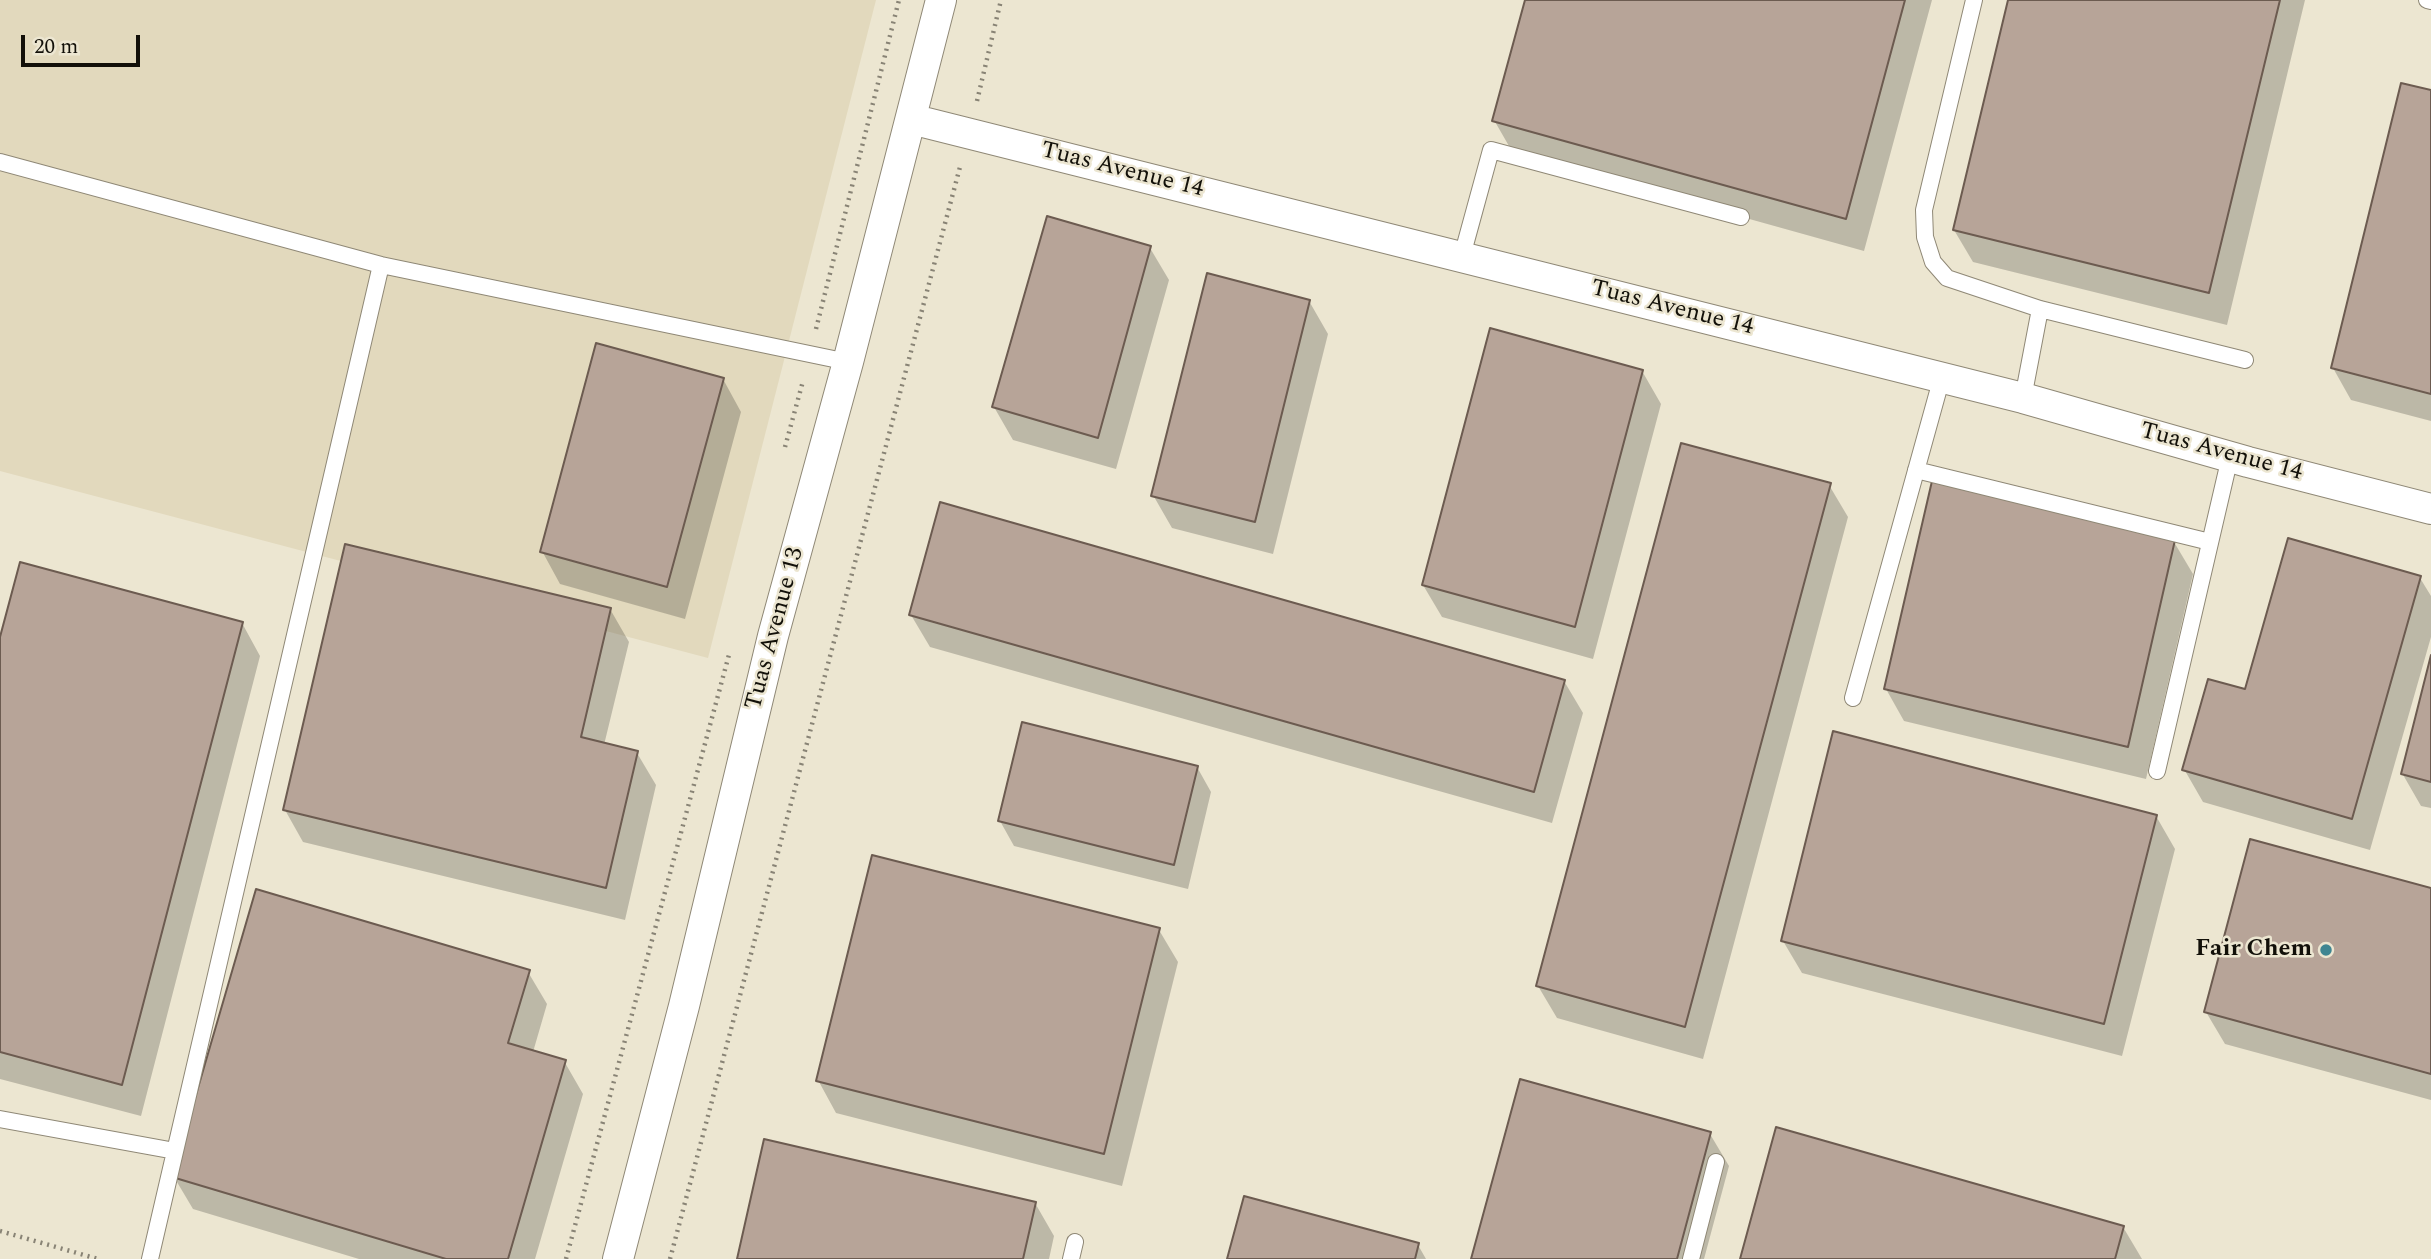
<!DOCTYPE html>
<style>
body{margin:0}
#map{position:relative;width:2431px;height:1259px;overflow:hidden;background:#ece6d1;font-family:Spectral,serif}
canvas{display:block}
.scale{position:absolute;left:21px;top:35px;width:119px;height:32px;box-sizing:border-box;border:4px solid #121009;border-top:0;padding-left:9px;font-size:21px;line-height:24px;white-space:nowrap;color:#121009;-webkit-text-stroke:5px #ece6d1;paint-order:stroke}
</style>
<div id="map">
<canvas width="2431" height="1259"></canvas>
<div class="scale">20 m</div>
</div>
<script>
const context = document.querySelector('canvas').getContext('2d');
context.lineJoin = 'round';
function fill(path, color) { context.fillStyle = color; context.fill(path, 'evenodd'); }
const toPath = rows => new Path2D(rows.map(r => 'M' + r).join(''));
function stroke(path, color, width, dash) { context.strokeStyle = color; context.lineWidth = width; context.lineCap = dash ? 'butt' : 'round'; context.setLineDash(dash || []); context.stroke(path); }
function write(font, color, halo, rows, align = 'center') {
  context.font = font + ' Spectral,serif'; context.lineWidth = 5; context.setLineDash([]); context.textBaseline = 'middle'; context.strokeStyle = halo; context.fillStyle = color; for (const [text, x, y, turn = 0] of rows) {
    context.save(); context.translate(x, y); context.rotate((+turn || 0) * Math.PI / 180); context.textAlign = isNaN(turn) ? turn : align; if (halo) context.strokeText(text, 0, 0); context.fillText(text, 0, 0); context.restore();
  }
}
const built = toPath([
 [0,0,876,0,708,658,0,471]
]);
const shadow = toPath([
 [1527,0,1932,0,1864,251,1513,153,1494,120],
 [2010,0,2305,0,2227,325,1973,262,1954,230],
 [2431,92,2431,421,2351,400,2333,368],
 [1150,248,1169,280,1116,469,1013,440,994,407],
 [1309,301,1328,334,1273,554,1172,528,1153,495],
 [1642,371,1661,404,1593,659,1442,617,1423,585],
 [723,379,741,412,685,619,560,584,542,551],
 [1829,485,1848,517,1703,1059,1557,1018,1538,986],
 [2174,542,2193,574,2146,779,1904,721,1886,689],
 [2420,578,2431,596,2431,637,2370,850,2203,802,2184,769,2246,691],
 [610,609,629,642,604,745,637,753,656,785,625,920,303,842,285,810],
 [911,615,1564,681,1583,713,1552,823,930,647],
 [242,623,260,656,141,1116,0,1079,0,644],
 [2431,662,2431,808,2421,806,2402,773],
 [1197,767,1211,792,1188,889,1014,846,1000,821],
 [2156,816,2175,849,2122,1056,1802,973,1783,941],
 [2431,890,2431,1100,2225,1044,2206,1012],
 [1159,930,1178,962,1122,1186,836,1113,818,1080],
 [528,972,547,1004,533,1052,564,1061,583,1094,535,1259,359,1259,193,1209,174,1177],
 [1710,1134,1729,1166,1704,1259,1473,1259],
 [1035,1203,1054,1236,1049,1259,739,1259],
 [2123,1227,2142,1259,1741,1259],
 [1418,1245,1426,1259,1229,1259]
]);
const building = toPath([
 [1525,0,1905,0,1846,219,1492,121,1525,0],
 [2008,0,2280,0,2209,293,1953,230,2008,0],
 [2401,83,2431,90,2431,394,2331,368,2401,83],
 [1047,216,1151,246,1098,438,992,407,1047,216],
 [1207,273,1310,300,1255,522,1151,496,1207,273],
 [1490,328,1643,370,1575,627,1422,585,1490,328],
 [596,343,724,378,667,587,540,552,596,343],
 [1681,443,1831,483,1685,1027,1536,986,1681,443],
 [1932,481,2175,540,2128,747,1884,689,1932,481],
 [940,502,1565,680,1534,792,909,615,940,502],
 [2288,538,2421,576,2352,819,2182,770,2208,679,2245,689,2288,538],
 [345,544,611,608,581,737,638,751,606,888,283,810,345,544],
 [20,562,243,622,122,1085,0,1052,0,637,20,562],
 [2431,655,2431,782,2401,774,2431,655],
 [1022,722,1198,766,1174,865,998,821,1022,722],
 [1833,731,2157,815,2104,1024,1781,941,1833,731],
 [2250,839,2431,888,2431,1074,2204,1012,2250,839],
 [872,855,1160,928,1104,1154,816,1081,872,855],
 [256,889,530,970,508,1043,566,1060,508,1259,446,1259,172,1177,256,889],
 [1520,1079,1711,1132,1677,1259,1471,1259,1520,1079],
 [1776,1127,2124,1226,2115,1259,1740,1259,1776,1127],
 [764,1139,1036,1202,1023,1259,737,1259,764,1139],
 [1244,1196,1419,1243,1415,1259,1227,1259,1244,1196]
]);
const path = toPath([
 [977,101,1001,0],
 [816,329,899,0],
 [785,447,803,381],
 [0,1231,98,1259],
 [566,1259,730,651],
 [670,1259,960,167]
]);
const lane = toPath([
 [1974,0,1924,210,1925,237,1933,262,1947,278,2040,309,2245,360],
 [2427,0,2431,1],
 [0,162,381,265,848,362],
 [1462,256,1491,150,1741,217],
 [2023,398,2040,309],
 [1916,470,2210,542],
 [1853,698,1942,377],
 [2157,771,2230,457],
 [0,1119,175,1151],
 [150,1259,381,265],
 [1071,1259,1075,1242],
 [1691,1259,1716,1162]
]);
const street = toPath([
 [911,119,2023,398,2248,462,2431,509],
 [618,1259,684,1006,773,636,848,362,941,0]
]);
const markers = [
 [2326,950,7,"#3f8591"]
];
const streetNames = [
 ["Tuas Avenue 14",1122,171,14],
 ["Tuas Avenue 14",1672,309,14],
 ["Tuas Avenue 14",2221,453,15],
 ["Tuas Avenue 13",776,629,-75]
];
const poiNames = [
 ["Fair Chem",2312,950]
];
fill(built, '#e2d9bd');
fill(shadow, '#0003');
fill(building, '#b7a498');
stroke(building, '#6c5b50', 2);
stroke(lane, '#8f8876', 18);
stroke(street, '#8f8876', 32);
stroke(path, '#888375', 4.5, [2, 5]);
stroke(lane, '#fff', 16);
stroke(street, '#fff', 30);
for (const [x, y, r, color] of markers) { const dot = new Path2D(); dot.arc(x, y, r, 0, 2 * Math.PI); context.fillStyle = color; context.fill(dot); stroke(dot, '#ece6d1', 2.5); }
write('24px', '#121009', '#ece6d1', streetNames);
write('bold 24px', '#121009', '#ece6d1', poiNames, 'right');
</script>
